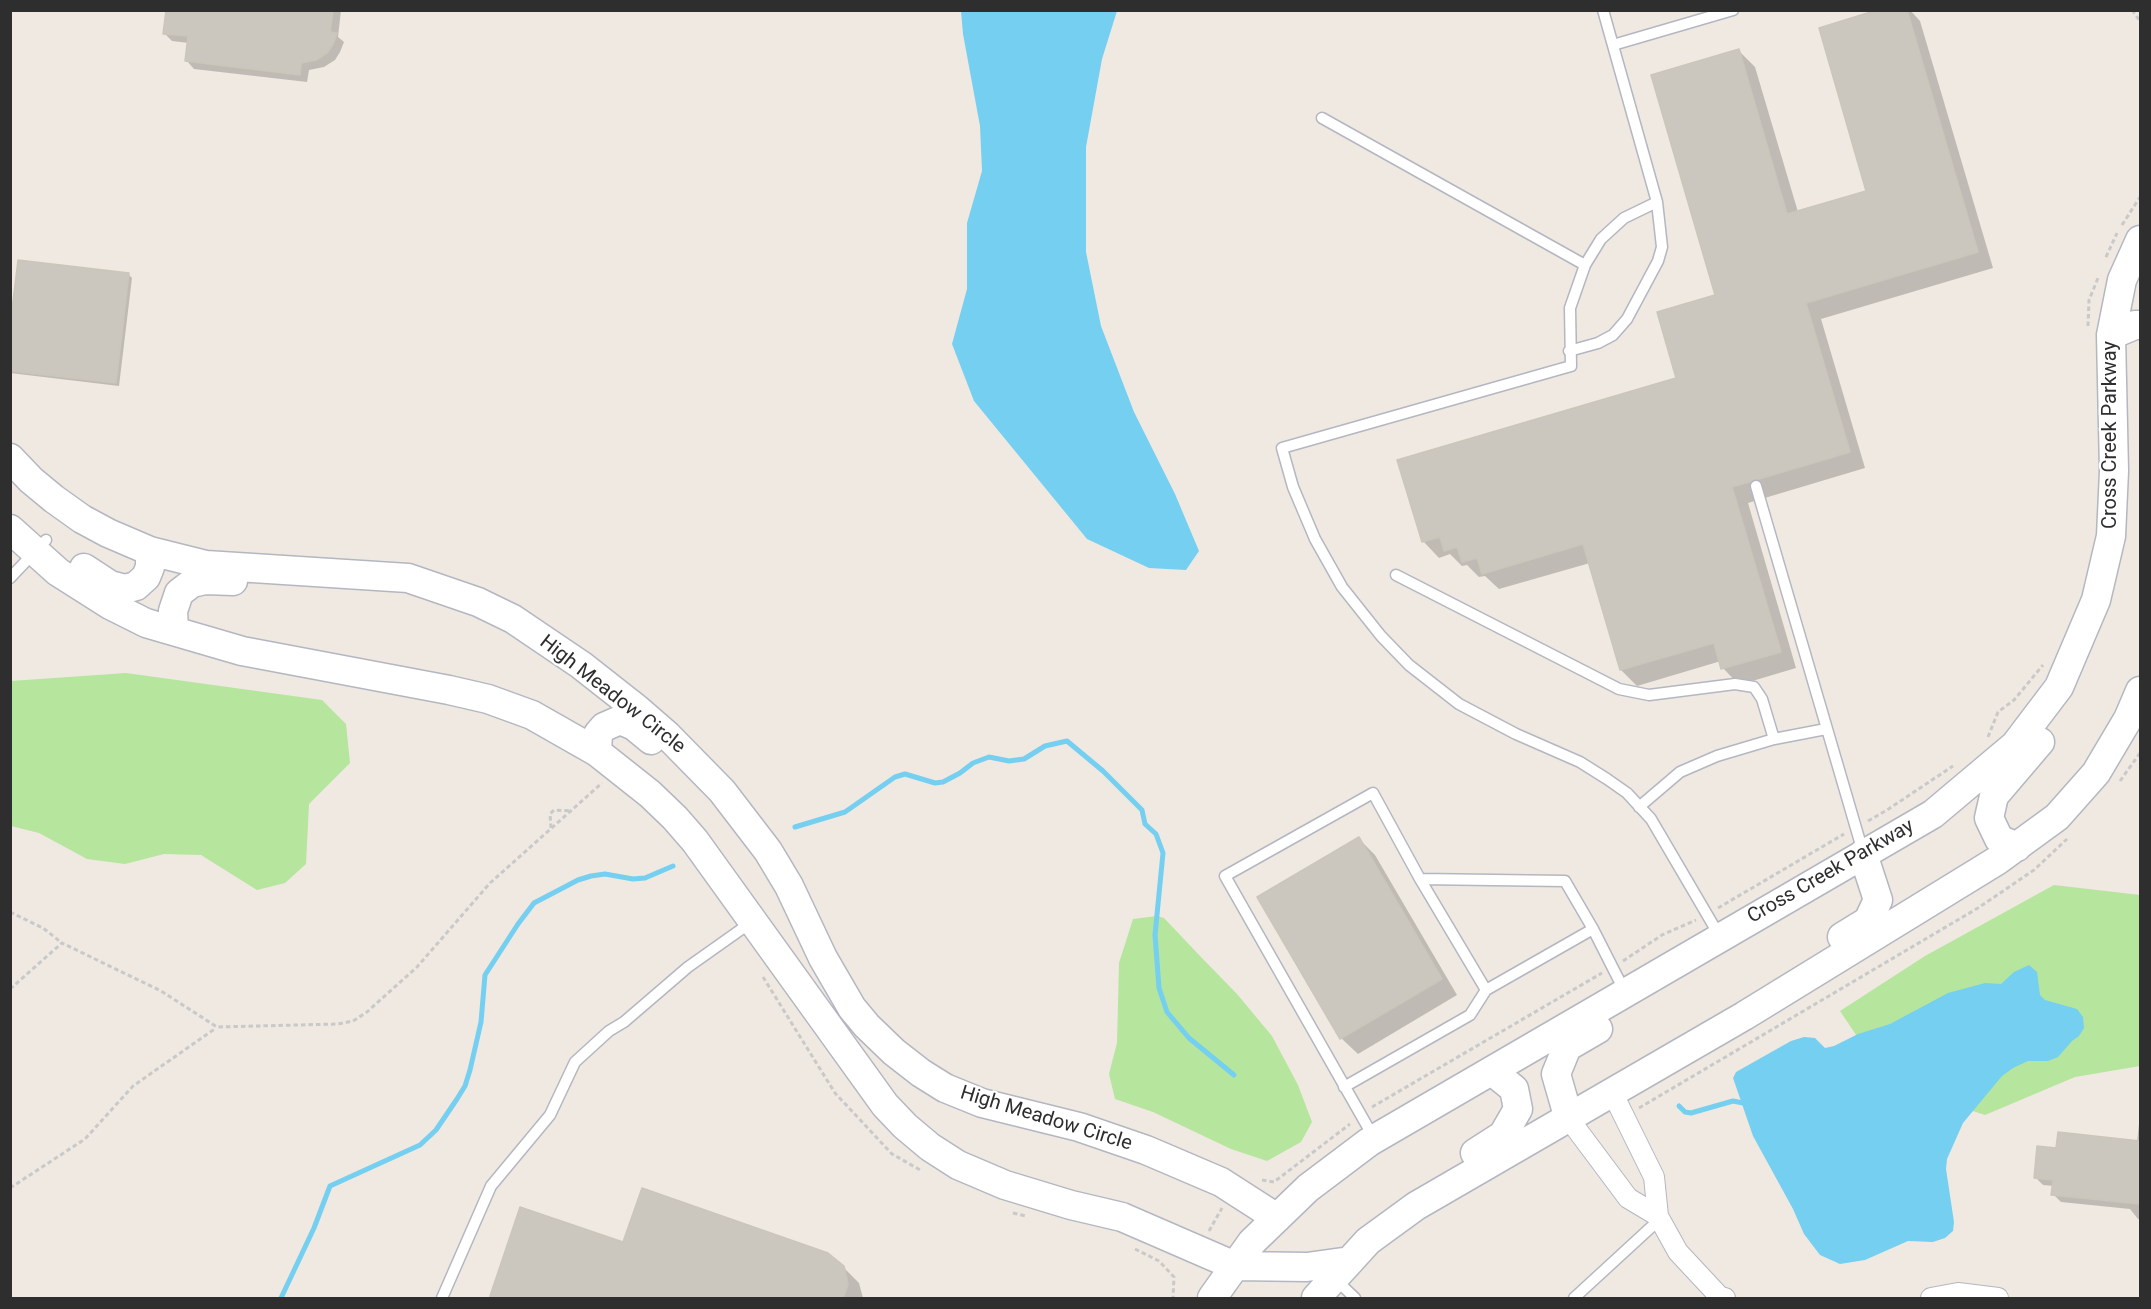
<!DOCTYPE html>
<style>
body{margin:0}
#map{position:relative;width:2151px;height:1309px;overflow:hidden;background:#efe9e1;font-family:Roboto,sans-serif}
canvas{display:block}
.frame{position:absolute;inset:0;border:12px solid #2e2e2e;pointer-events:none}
</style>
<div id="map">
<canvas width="2151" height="1309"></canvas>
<div class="frame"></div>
</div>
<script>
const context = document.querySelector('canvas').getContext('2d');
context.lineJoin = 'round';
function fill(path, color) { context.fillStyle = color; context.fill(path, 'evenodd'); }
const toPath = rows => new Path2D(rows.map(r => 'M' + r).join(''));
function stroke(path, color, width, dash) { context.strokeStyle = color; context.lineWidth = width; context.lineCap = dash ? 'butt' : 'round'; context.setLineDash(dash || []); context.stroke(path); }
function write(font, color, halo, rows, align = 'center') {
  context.font = font + ' Roboto,sans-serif'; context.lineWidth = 4.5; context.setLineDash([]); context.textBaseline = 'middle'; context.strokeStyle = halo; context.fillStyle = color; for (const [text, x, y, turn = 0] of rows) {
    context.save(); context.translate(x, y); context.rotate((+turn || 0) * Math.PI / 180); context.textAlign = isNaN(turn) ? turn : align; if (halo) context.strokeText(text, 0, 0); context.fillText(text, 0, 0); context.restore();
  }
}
const green = toPath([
 [126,673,322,700,346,724,350,763,309,804,306,864,285,883,257,890,201,855,164,854,125,864,87,859,39,833,11,826,11,681],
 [2054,885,2140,895,2140,1066,2075,1077,1985,1115,1889,1084,1840,1011,1925,956],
 [1157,916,1164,918,1200,956,1237,994,1272,1036,1298,1085,1312,1122,1301,1142,1267,1161,1231,1149,1153,1112,1115,1099,1109,1074,1117,1043,1119,963,1133,919]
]);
const water = toPath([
 [961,11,1117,11,1102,59,1086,147,1086,252,1101,326,1134,412,1175,494,1199,551,1186,570,1149,568,1087,539,974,401,952,344,967,289,967,223,982,171,980,126,963,34],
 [2029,965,2037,972,2040,995,2045,1000,2077,1009,2083,1017,2084,1028,2079,1036,2072,1041,2058,1057,2048,1061,2028,1061,2013,1068,2002,1076,1963,1123,1947,1159,1946,1169,1954,1222,1953,1231,1945,1238,1933,1242,1908,1241,1865,1260,1840,1264,1820,1255,1804,1234,1793,1209,1753,1136,1733,1078,1736,1072,1791,1041,1804,1037,1815,1038,1825,1048,1834,1046,1858,1034,1890,1024,1948,993,1985,983,2001,984,2014,972]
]);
const shadow = toPath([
 [167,10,341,10,338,37,344,42,340,52,335,60,324,67,309,70,307,82,194,69,187,61,189,43,172,41,164,33],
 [1883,10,1910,10,1920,21,1993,268,1821,319,1865,468,1748,503,1796,668,1739,685,1723,668,1721,661,1637,686,1621,670,1590,563,1499,589,1485,576,1479,577,1467,565,1462,566,1450,554,1439,558,1423,541,1678,379,1717,296,1739,51,1755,67,1798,212,1868,192],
 [128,274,132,278,119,386,10,373,10,339],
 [1359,839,1375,855,1457,995,1358,1054,1341,1038],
 [2139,1124,2140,1125,2140,1219,2138,1219,2130,1209,2061,1202,2053,1194,2054,1186,2043,1185,2035,1177,2058,1150,2137,1142],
 [624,1244,843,1267,859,1283,863,1298,490,1298]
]);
const stream = toPath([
 [795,827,845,812,895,777,905,774,935,783,943,782,960,773,973,763,989,757,1009,761,1024,759,1045,746,1067,741,1103,771,1142,810,1145,824,1156,834,1163,853,1155,935,1159,988,1167,1012,1189,1038,1234,1075],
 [1679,1106,1685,1112,1691,1113,1733,1101,1743,1103],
 [281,1298,314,1228,330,1186,420,1145,436,1130,457,1099,465,1086,470,1070,481,1022,485,975,518,924,534,903,578,880,591,876,605,874,633,879,645,878,673,866]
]);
const building = toPath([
 [166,10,333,10,330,32,337,33,333,44,327,53,316,60,301,63,300,75,185,61,188,36,163,34,166,10],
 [1877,10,1907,10,1978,252,1806,303,1850,452,1732,487,1781,652,1721,669,1714,643,1620,670,1583,544,1482,574,1477,558,1462,562,1457,547,1444,551,1440,537,1422,542,1397,460,1676,378,1657,312,1715,295,1651,75,1739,49,1787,214,1866,191,1819,28,1877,10],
 [18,260,129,273,116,383,10,371,10,326,18,260],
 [1359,837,1442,979,1340,1039,1257,897,1359,837],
 [2058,1132,2140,1141,2140,1204,2051,1195,2053,1180,2034,1178,2037,1146,2056,1148,2058,1132],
 [642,1188,828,1253,844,1266,848,1284,843,1299,489,1299,520,1207,623,1242,642,1188]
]);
const path = toPath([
 [2132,10,2140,21],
 [2122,225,2140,197],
 [2106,257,2117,233],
 [2088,326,2089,300,2098,278],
 [1988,737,1998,712,2014,700,2043,665],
 [2120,781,2140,753],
 [1868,821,1887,810,1953,766],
 [551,828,550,814,554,810,571,811],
 [1718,908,1844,834],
 [10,912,43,928,62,943],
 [1623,961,1662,935,1696,920],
 [763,977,835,1093,892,1154,922,1171],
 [10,989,62,943,161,991,217,1027,338,1024,353,1021,367,1012,417,967,490,883,602,783],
 [1372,1107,1602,973],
 [1639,1108,1978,908,2034,870,2067,839],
 [1262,1180,1274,1182,1350,1124],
 [10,1188,85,1139,133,1086,216,1028],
 [1013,1213,1026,1216],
 [1209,1231,1222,1208],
 [1135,1249,1159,1261,1174,1277,1173,1298]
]);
const lane = toPath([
 [1603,10,1657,202,1624,218,1601,239,1585,265,1570,308,1571,366,1282,448,1293,487,1315,539,1342,587,1381,636,1409,665,1459,704,1516,734,1580,762,1607,779,1627,793,1651,819,1719,935],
 [1613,45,1733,10],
 [1322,118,1585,265],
 [1569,351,1598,343,1613,335,1627,319,1658,261,1662,247,1657,202],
 [1756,486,1863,852],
 [1396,575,1619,689,1649,695,1735,684,1754,687,1762,699,1774,739],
 [10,578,46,540],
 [1639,807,1680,772,1717,756,1774,739,1826,729],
 [1420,879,1486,990],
 [1344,1087,1470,1015,1486,990,1593,929],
 [1374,1138,1225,876,1373,793,1420,879,1565,881,1593,929,1625,992],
 [1334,1278,1355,1298],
 [442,1298,491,1186,550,1115,575,1062,609,1031,624,1022,688,967,753,921],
 [1574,1298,1660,1219]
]);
const street = toPath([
 [1612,1092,1654,1177,1658,1216,1678,1252,1720,1297,1725,1298],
 [1569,1119,1628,1198,1658,1216],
 [1931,1298,1958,1293,1998,1298]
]);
const secondary = toPath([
 [2111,335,2135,325,2140,325],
 [10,458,31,480,54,499,82,519,108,533,150,551,206,565,408,578,478,602,513,619,581,665,637,709,667,735,722,791,768,851,789,886,823,958,852,1008,867,1026,894,1052,921,1073,945,1088,982,1103,1079,1127,1146,1150,1221,1182,1277,1218],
 [10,529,58,572,110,605,146,623,242,651,449,690,488,699,532,715,597,752,650,794,675,818,695,841,885,1105,905,1126,930,1147,958,1165,1005,1185,1071,1205,1122,1217,1235,1266,1307,1267,1350,1261],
 [84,568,110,585,125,589,136,586,146,577,150,567,150,551],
 [174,630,173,611,179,593,192,583,205,580,233,581],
 [597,752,598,734,604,727,620,720,634,726,651,740],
 [2017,847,1999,839,1989,818,1994,796,2040,742],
 [1842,937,1868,921,1878,900,1863,854],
 [1569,1119,1556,1074,1567,1047,1598,1029],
 [1475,1153,1503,1135,1518,1109,1514,1089,1492,1071],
 [1212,1298,1252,1242,1308,1188,1369,1142,1933,814,2015,745,2059,687,2096,600,2111,536,2114,471,2111,335,2122,280,2140,240],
 [1316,1298,1368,1241,1416,1206,1744,1016,1998,860,2057,817,2096,773,2128,719,2140,691]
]);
const streetNames = [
 ["Cross Creek Parkway",2111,435,-90],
 ["High Meadow Circle",612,695,38],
 ["Cross Creek Parkway",1831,872,-30],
 ["High Meadow Circle",1046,1119,17]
];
fill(green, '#b6e59e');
fill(water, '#75cff0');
fill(shadow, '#0003');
stroke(stream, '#75cff0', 5);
fill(building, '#cbc7bf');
stroke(building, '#cbc5ba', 1.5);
stroke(lane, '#b4b7c1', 13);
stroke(street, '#b4b7c1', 22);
stroke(secondary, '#b4b7c1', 31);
stroke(path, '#c9c9c9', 3, [4.5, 3]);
stroke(lane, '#fff', 10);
stroke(street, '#fff', 20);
stroke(secondary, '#fff', 28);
write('20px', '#2e2e2e', '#fff', streetNames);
</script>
